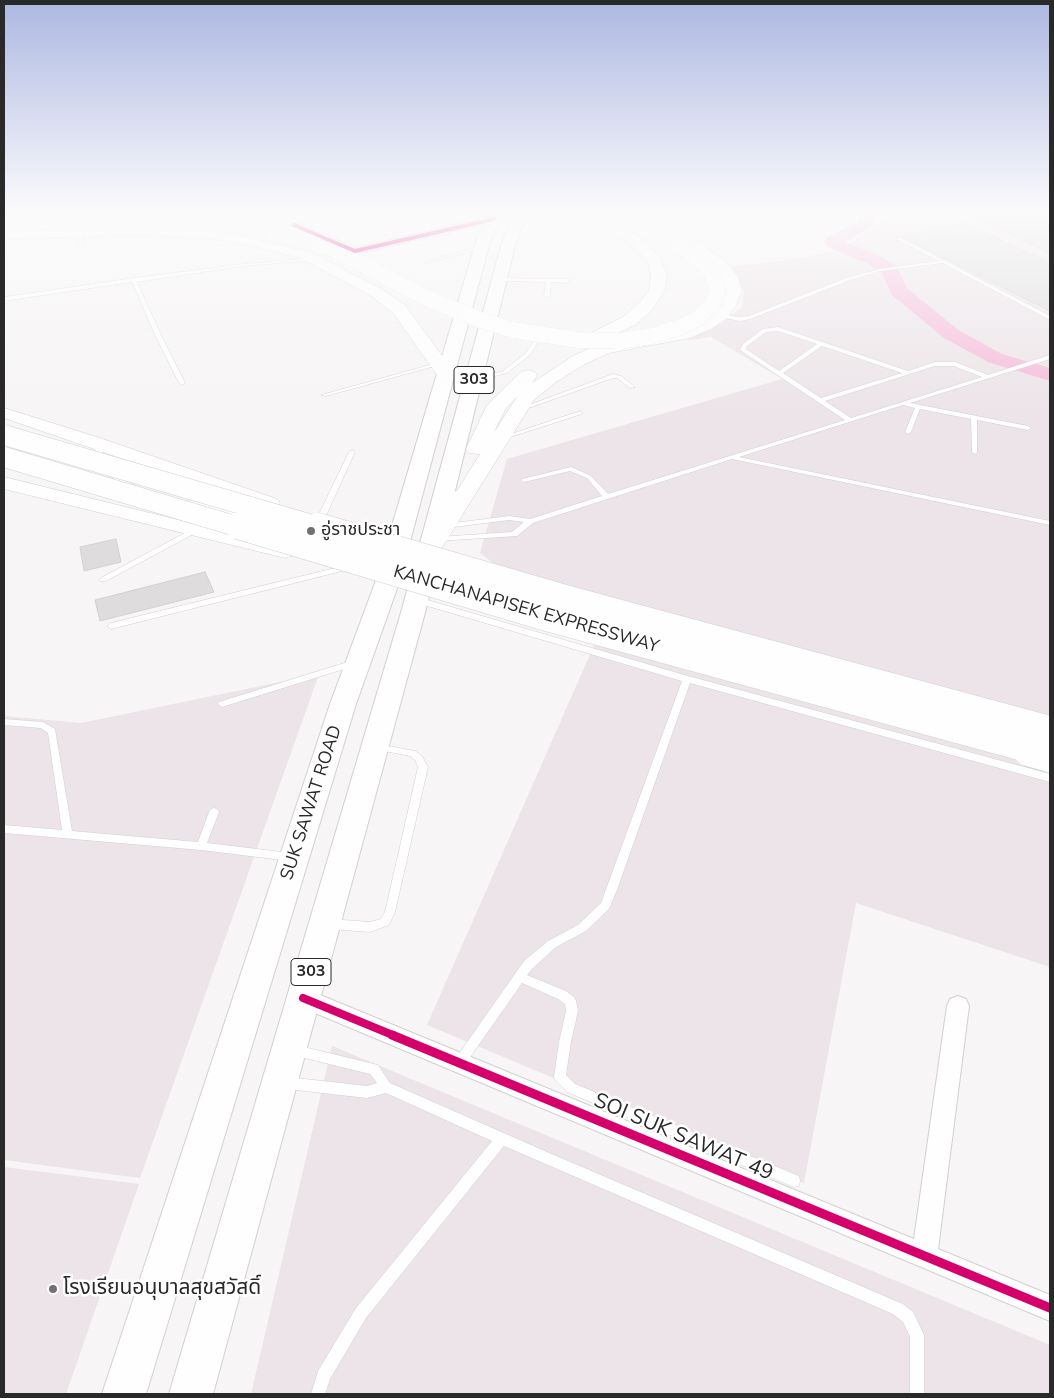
<!DOCTYPE html>
<meta charset="utf-8">
<style>
body{margin:0}
#map{position:relative;width:1054px;height:1398px;overflow:hidden;background:#f7f5f6;font-family:"Nunito Sans",sans-serif}
canvas{display:block}
.frame{position:absolute;inset:0;border:5px solid #2a2929;pointer-events:none}
</style>
<div id="map">
<canvas width="1054" height="1398"></canvas>
<div class="frame"></div>
</div>
<script>
const context = document.querySelector('canvas').getContext('2d');
context.lineJoin = 'round';
function fill(path, color) { context.fillStyle = color; context.fill(path, 'evenodd'); }
const toPath = rows => new Path2D(rows.map(r => 'M' + r).join(''));
function stroke(path, color, width, dash) { context.strokeStyle = color; context.lineWidth = width; context.lineCap = dash ? 'butt' : 'round'; context.setLineDash(dash || []); context.stroke(path); }
function write(font, color, halo, rows, align = 'center') {
  context.font = font + ' "Nunito Sans","Noto Sans Thai",sans-serif'; context.lineWidth = 5; context.setLineDash([]); context.textBaseline = 'middle'; context.strokeStyle = halo; context.fillStyle = color; for (const [text, x, y, turn = 0] of rows) {
    context.save(); context.translate(x, y); context.rotate((+turn || 0) * Math.PI / 180); context.textAlign = isNaN(turn) ? turn : align; if (halo) context.strokeText(text, 0, 0); context.fillText(text, 0, 0); context.restore();
  }
}
const built = toPath([
 [895,212,1050,212,1050,967,856,903,804,1183,427,1025,595,643,480,553,507,459,782,379,711,337,685,341,722,323,742,307,744,291,729,267,790,260,829,252,851,243],
 [319,674,140,1178,4,1160,4,716,81,723],
 [332,1046,1050,1345,1050,1394,251,1394],
 [4,1167,139,1184,66,1394,4,1394]
]);
const river = toPath([
 [857,212,873,212,874,224,872,227,845,242,878,255,896,266,907,288,958,330,1002,354,1050,368,1050,381,988,362,944,338,892,295,882,273,866,263,826,246,824,242,826,238,859,221,857,212]
]);
const building = toPath([
 [962,212,1050,213,1050,253,962,212],
 [964,223,1050,263,1050,311,902,237,964,223],
 [116,539,121,562,84,571,80,547,116,539],
 [205,572,214,592,100,621,95,600,205,572]
]);
const lane = toPath([
 [743,212,750,212,801,233,797,234,743,212],
 [81,231,83,232,83,247,81,248,79,247,79,232,81,231],
 [899,237,1050,316,1050,320,943,263,880,271,853,279,750,319,740,321,715,316,718,314,740,317,749,316,849,277,880,269,939,261,897,239,897,238,899,237],
 [482,246,484,247,484,248,425,263,423,262,482,246],
 [313,258,315,259,315,260,244,266,137,282,161,335,185,383,182,385,179,383,155,335,132,282,4,301,4,297,134,278,244,264,313,258],
 [500,278,567,279,570,281,567,283,551,282,550,296,547,298,544,296,546,282,498,281,497,280,500,278],
 [778,327,908,371,935,362,955,362,988,375,1050,355,1050,359,910,403,1028,426,1031,428,1028,430,977,420,977,453,975,454,972,452,971,419,920,409,911,432,908,434,905,432,915,408,903,405,739,457,1050,521,1050,525,732,459,533,523,517,536,438,541,434,539,438,537,512,532,524,522,509,520,446,528,442,526,446,524,509,516,530,519,602,496,587,478,570,471,524,482,522,481,522,479,571,467,591,476,608,494,845,420,740,350,743,344,763,329,778,327],
 [778,331,817,344,779,371,746,349,747,346,766,332,778,331],
 [822,346,902,373,821,398,783,373,822,346],
 [935,366,954,366,982,377,851,418,825,401,935,366],
 [536,339,539,341,530,355,507,373,475,381,472,379,503,371,526,353,534,340,536,339],
 [437,363,442,364,326,396,321,395,437,363],
 [613,374,621,376,635,387,630,388,617,378,613,378,523,410,518,409,613,374],
 [580,411,583,413,582,414,504,439,502,440,499,438,580,411],
 [94,440,97,442,112,471,119,478,135,485,135,487,131,487,115,480,107,473,91,442,94,440],
 [352,450,355,452,325,518,324,520,318,520,317,518,349,452,352,450],
 [189,500,246,515,247,517,243,519,187,503,187,501,189,500],
 [194,528,200,528,201,530,106,581,100,581,99,579,194,528],
 [339,567,342,567,343,569,342,571,111,629,107,626,111,623,339,567],
 [417,597,688,676,1050,774,1050,782,690,683,617,890,609,909,586,931,556,947,532,969,527,975,566,991,574,997,576,1001,578,1011,571,1042,566,1075,575,1084,799,1176,800,1181,799,1186,794,1187,567,1092,556,1081,554,1077,559,1042,566,1011,565,1004,558,999,522,983,464,1066,460,1068,456,1066,454,1062,456,1058,524,961,548,941,578,925,601,903,682,681,414,602,413,600,417,597],
 [354,660,357,661,358,663,357,665,222,707,218,704,219,702,354,660],
 [4,719,43,722,55,729,72,831,198,842,209,812,211,809,214,808,217,809,219,812,207,843,290,853,294,854,295,857,294,860,290,861,201,850,4,833,4,825,62,830,48,733,41,728,4,725,4,719],
 [377,744,415,751,422,756,428,767,395,912,389,925,370,932,330,929,326,927,325,924,326,921,330,919,370,922,381,919,385,912,418,767,415,760,410,756,374,749,372,747,374,745,377,744],
 [296,1045,378,1065,390,1083,547,1152,903,1304,913,1312,924,1335,924,1394,910,1394,910,1336,903,1322,893,1314,504,1146,366,1318,330,1379,325,1394,311,1394,318,1371,356,1308,492,1141,386,1093,367,1098,287,1089,283,1087,281,1083,283,1079,287,1077,367,1086,377,1083,370,1074,292,1055,290,1051,292,1047,296,1045]
]);
const street = toPath([
 [4,212,63,212,59,214,4,215,4,212],
 [494,216,498,219,497,221,355,254,290,225,297,223,356,248,494,216],
 [303,988,914,1239,947,1006,950,999,958,996,966,999,969,1006,938,1249,1050,1295,1050,1321,296,1005,292,998,296,991,303,988]
]);
const secondary = toPath([
 [4,408,100,438,277,499,280,503,277,507,270,509,263,507,4,418,4,408],
 [4,477,292,548,295,552,292,556,285,558,4,489,4,477]
]);
const primary = toPath([
 [491,212,504,212,491,238,399,583,356,704,146,1394,102,1394,330,704,375,583,477,238,491,212],
 [514,212,528,212,515,246,426,609,213,1394,169,1394,402,609,501,246,514,212]
]);
const highway = toPath([
 [162,212,248,212,241,216,165,220,160,219,158,216,162,212],
 [558,212,581,212,609,221,639,237,660,257,667,275,665,290,652,310,635,325,585,348,579,347,576,343,579,339,623,317,640,302,649,290,651,275,648,261,629,243,599,227,560,215,558,212],
 [647,217,687,235,728,263,738,277,742,291,736,306,726,319,711,329,690,338,609,353,585,364,556,382,534,400,438,554,430,556,422,554,418,549,435,526,449,497,452,492,457,491,480,454,469,453,466,449,487,405,521,372,528,370,535,372,537,376,532,383,573,356,599,344,679,330,699,321,714,311,720,304,726,291,722,277,717,269,677,241,642,224,640,221,642,218,647,217],
 [517,397,493,434,506,408,517,397],
 [131,227,201,229,239,235,310,252,382,289,405,305,456,375,454,379,447,381,440,379,393,313,370,295,300,258,239,243,201,237,131,235,4,239,4,231,131,227]
]);
const highwayBridgeFar3 = toPath([
 [275,231,304,238,335,250,433,301,477,319,514,330,578,340,620,341,652,336,681,327,699,318,714,302,718,289,712,273,699,259,674,242,616,214]
]);
const highwayBridgeFar2 = toPath([
 [4,435,323,528],
 [4,457,242,528]
]);
const highwayBridgeFar1 = toPath([
 [238,526,550,619,1034,751],
 [318,526,565,598,1050,729]
]);
const highwayBridge = toPath([
 [1029,750,1050,756]
]);
const cyclewayFar2 = toPath([
 [294,225,355,251,494,219]
]);
const cyclewayFar1 = toPath([
 [303,998,395,1036]
]);
const cycleway = toPath([
 [392,1035,1050,1308]
]);
const markers = [
 [311,531,5,"#727071"],
 [53,1289,5,"#727071"]
];
const shields = [
 [474,380,40],
 [311,972,40]
];
const shieldNames = [
 ["303",474,380],
 ["303",311,972]
];
const poiNames = [
 ["อู่ราชประชา",321,531]
];
const streetNames = [
 ["KANCHANAPISEK EXPRESSWAY",526,610,16],
 ["SUK SAWAT ROAD",312,803,-72]
];
const nearStreetnames = [
 ["SOI SUK SAWAT 49",683,1138,23]
];
const nearPoinames = [
 ["โรงเรียนอนุบาลสุขสวัสดิ์",63,1289]
];
fill(built, '#ece4e8');
fill(river, '#f5bdda');
fill(building, '#dedcdd');
stroke(building, '#d2d0d1', 1);
stroke(lane, '#d2d0d1', 1);
stroke(street, '#d2d0d1', 2);
stroke(secondary, '#d2d0d1', 1);
stroke(primary, '#d2d0d1', 2);
stroke(highway, '#d2d0d1', 1);
fill(lane, '#fefefe');
fill(street, '#fefefe');
fill(secondary, '#fefefe');
fill(primary, '#fefefe');
fill(highway, '#fefefe');
stroke(highwayBridgeFar3, '#d2d0d1', 16, []);
stroke(highwayBridgeFar2, '#d2d0d1', 21, []);
stroke(highwayBridgeFar1, '#d2d0d1', 27, []);
stroke(highwayBridge, '#d2d0d1', 34, []);
stroke(highwayBridgeFar3, '#fefefe', 16);
stroke(highwayBridgeFar2, '#fefefe', 20);
stroke(highwayBridgeFar1, '#fefefe', 26);
stroke(highwayBridge, '#fefefe', 32);
stroke(cyclewayFar2, '#d6006c', 4);
stroke(cyclewayFar1, '#d6006c', 8);
stroke(cycleway, '#d6006c', 9);
const sky = context.createLinearGradient(0, 0, 0, 408);
sky.addColorStop(0, '#adb8e2');
sky.addColorStop(0.52, '#fbfafb');
sky.addColorStop(1, '#fbfafb00');
context.fillStyle = sky;
context.fillRect(0, 0, 1054, 408);
for (const [x, y, r, color] of markers) { const dot = new Path2D(); dot.arc(x, y, r, 0, 2 * Math.PI); context.fillStyle = color; context.fill(dot); stroke(dot, '#fff', 2); }
for (const [x, y, w] of shields) { const box = new Path2D(); box.roundRect(x - w / 2, y - 13.5, w, 27, 4); context.fillStyle = '#fff'; context.fill(box); stroke(box, '#2a2929', 1); }
write('bold 16px', '#2a2929', null, shieldNames);
write('18px', '#2a2929', '#fff', poiNames, 'left');
write('18px', '#2a2929', '#fff', streetNames);
write('21px', '#2a2929', '#fff', nearStreetnames);
write('21px', '#2a2929', '#fff', nearPoinames, 'left');
</script>
